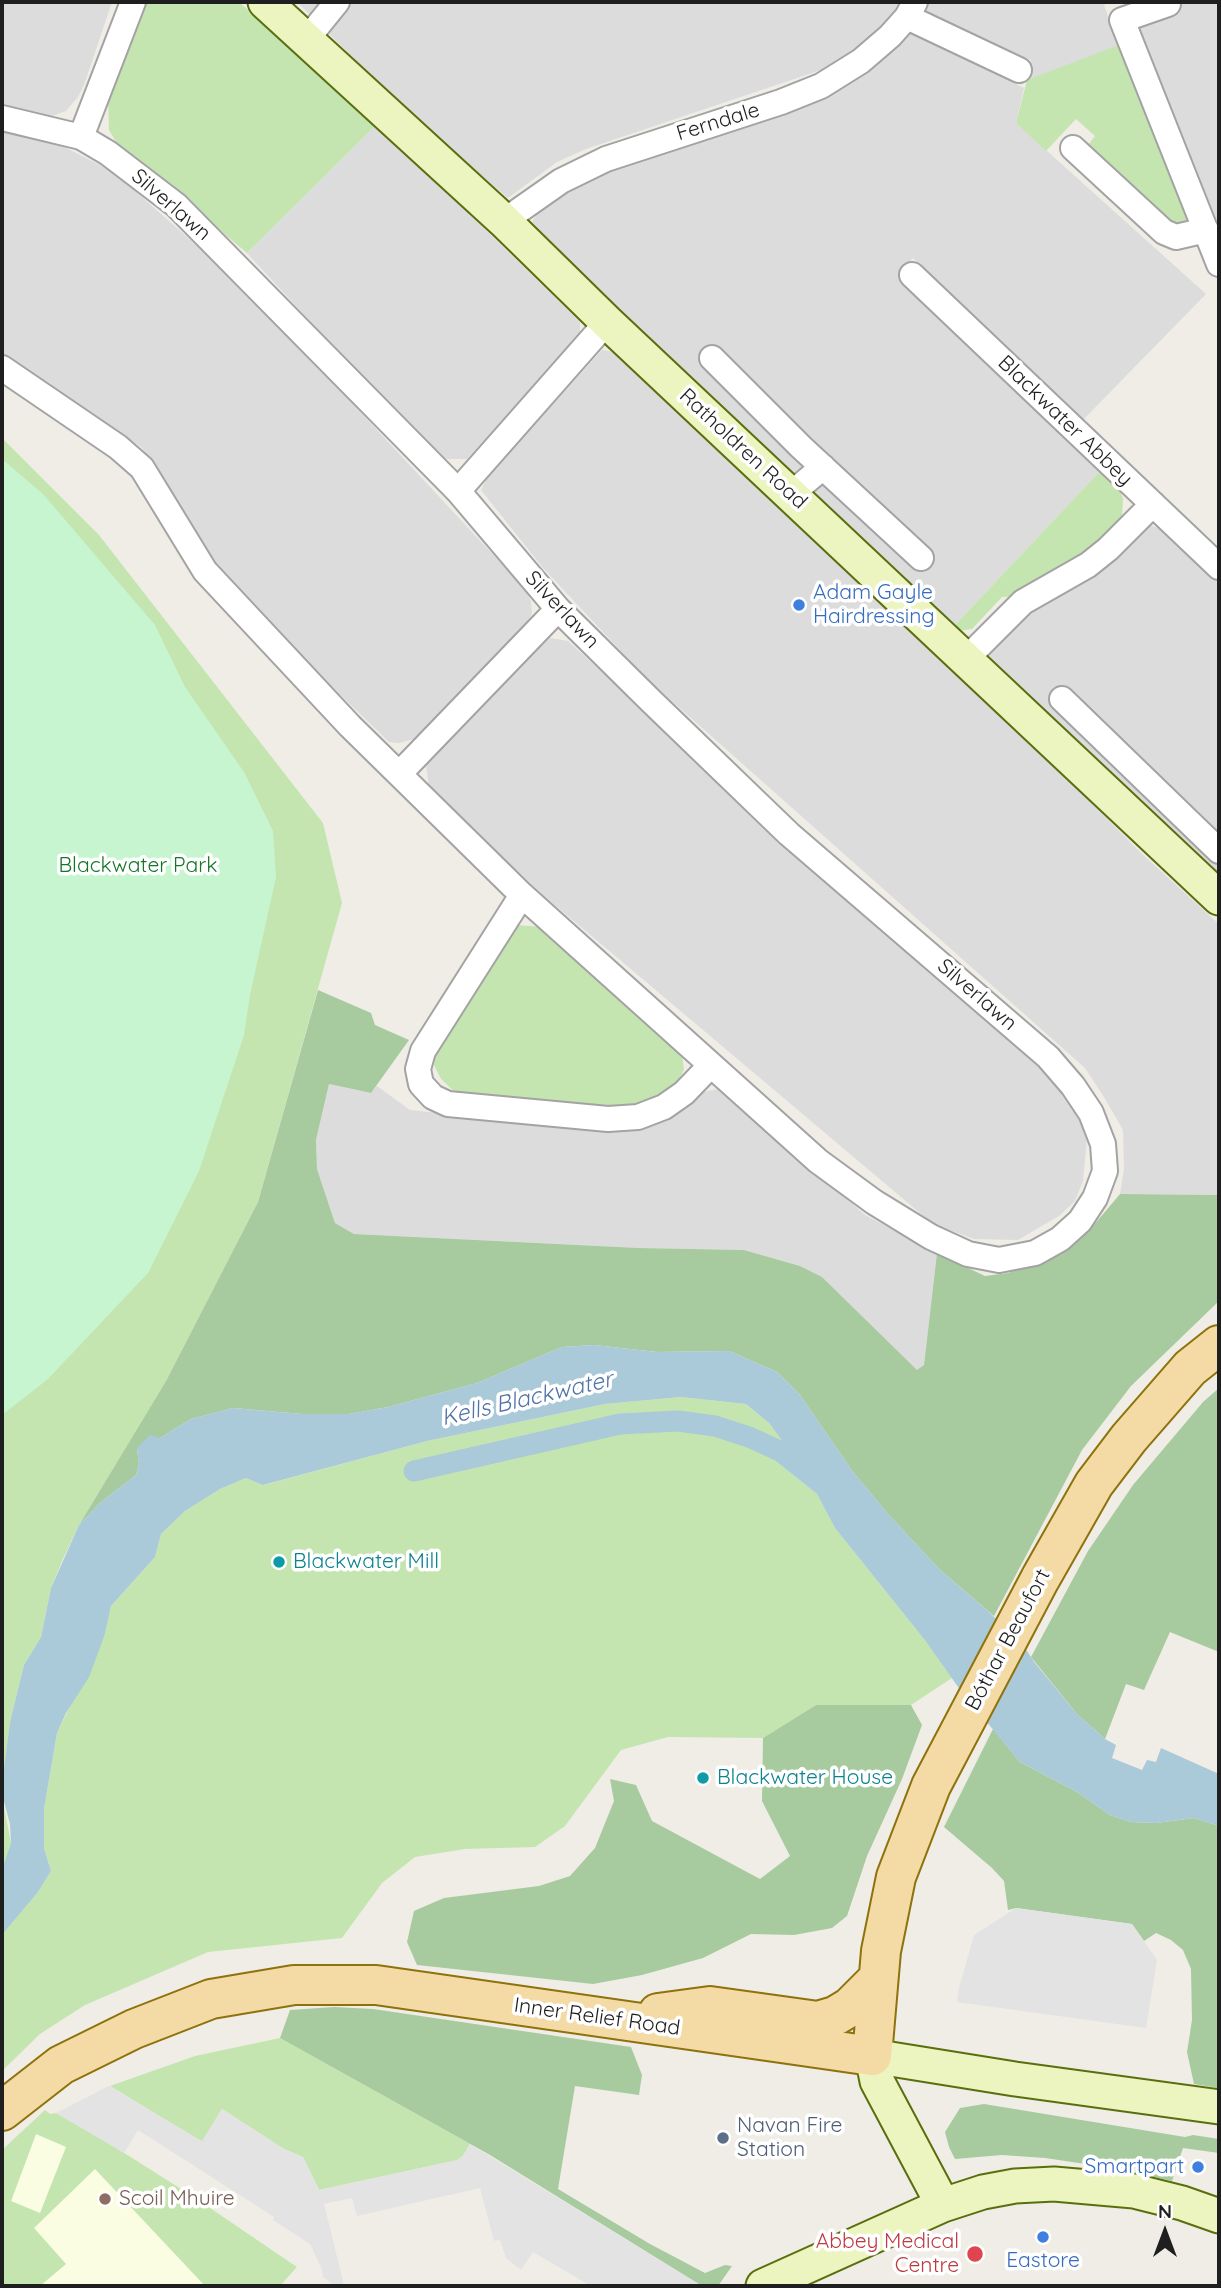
<!DOCTYPE html>
<meta charset="utf-8">
<style>
body{margin:0}
#map{position:relative;width:1221px;height:2288px;overflow:hidden;background:#efede6;font-family:Quicksand,sans-serif}
canvas{display:block}
.frame{position:absolute;inset:0;border:4px solid #1f1f1f;pointer-events:none}
.north{position:absolute;left:1130px;top:2197px;width:70px;height:70px;-webkit-text-stroke:5px #fff;paint-order:stroke;rotate:0deg;font-size:19px;font-weight:700;line-height:28px;text-align:center;color:#1f1f1f}
.north::after{content:'';display:block;margin:auto;width:24px;height:32px;background:#1f1f1f;clip-path:polygon(50% 0,100% 100%,50% 72%,0 100%)}
</style>
<div id="map">
<canvas width="1221" height="2288"></canvas>
<div class="frame"></div>
<div class="north">N</div>
</div>
<script>
const context = document.querySelector('canvas').getContext('2d');
context.lineJoin = 'round';
function fill(path, color) { context.fillStyle = color; context.fill(path, 'evenodd'); }
const toPath = rows => new Path2D(rows.map(r => 'M' + r).join(''));
function stroke(path, color, width, dash) { context.strokeStyle = color; context.lineWidth = width; context.lineCap = dash ? 'butt' : 'round'; context.setLineDash(dash || []); context.stroke(path); }
function write(font, color, halo, rows, align = 'center') {
  context.font = font + ' Quicksand,sans-serif'; context.lineWidth = 7; context.setLineDash([]); context.textBaseline = 'middle'; context.strokeStyle = halo; context.fillStyle = color; for (const [text, x, y, turn = 0] of rows) {
    context.save(); context.translate(x, y); context.rotate((+turn || 0) * Math.PI / 180); context.textAlign = isNaN(turn) ? turn : align; if (halo) context.strokeText(text, 0, 0); context.fillText(text, 0, 0); context.restore();
  }
}
const residential = toPath([
 [2,2,112,2,84,85,78,97,66,111,49,117,2,104],
 [297,2,901,2,886,22,857,49,827,68,586,149,557,162,508,198,405,109],
 [925,2,1111,2,1104,5,1119,47,1027,80,1031,60,921,9],
 [1171,2,1219,2,1219,240,1135,27,1175,14],
 [911,33,949,49,1024,88,1016,123,1206,294,1080,423,996,345,913,258,899,274,1102,469,955,625,657,354,532,222,537,214,545,207,618,164,827,95,876,66],
 [377,124,580,322,580,336,467,459,446,459,432,454,247,253],
 [2,130,64,147,114,172,207,255,263,311,350,401,525,589,531,601,532,613,527,623,414,739,399,743,389,742,289,645,215,563,183,513,164,478,141,447,2,353],
 [602,350,614,352,1037,748,1141,853,1219,924,1219,1195,1120,1194,1124,1169,1123,1130,1104,1097,1085,1068,647,679,543,568,481,490,488,476],
 [1148,525,1163,529,1219,581,1219,880,989,659,991,650,1026,612,1104,568,1137,529],
 [550,638,568,641,920,963,996,1027,1059,1086,1075,1111,1087,1138,1083,1181,1075,1201,1059,1216,1018,1240,974,1239,933,1224,543,895,429,788,426,764,436,747],
 [329,1084,370,1093,377,1086,410,1110,518,1122,642,1128,669,1120,684,1101,703,1092,718,1089,735,1099,865,1215,937,1253,924,1365,917,1371,822,1277,800,1266,744,1250,639,1248,354,1234,335,1223,317,1169,316,1140]
]);
const education = toPath([
 [56,2113,107,2142,194,2197,297,2267,280,2286,2,2286,2,2226,36,2134]
]);
const grass = toPath([
 [139,2,239,2,377,124,247,253,141,163,122,152,109,130,108,97],
 [1124,43,1191,214,1187,224,1178,228,1170,223,1088,145,1095,136,1076,119,1046,151,1016,123,1027,80],
 [2,438,99,535,323,823,342,903,258,1202,166,1381,79,1525,62,1561,51,1588,41,1637,24,1665,10,1722,2,1783],
 [1102,469,1118,482,1123,499,1122,516,1111,533,1096,546,1019,596,1002,597,972,629,958,631,955,625],
 [516,925,542,927,674,1042,682,1055,684,1070,676,1084,651,1100,633,1106,487,1100,457,1094,441,1079,434,1065,437,1045],
 [681,1397,746,1404,769,1423,783,1442,772,1458,817,1494,835,1528,924,1639,952,1678,911,1705,816,1705,763,1738,668,1737,621,1750,565,1826,535,1847,465,1849,415,1857,382,1883,342,1938,208,1952,85,2005,40,2034,2,2071,2,1935,38,1892,51,1871,44,1848,44,1809,57,1733,105,1634,111,1606,155,1557,161,1534,185,1511,220,1489,246,1478,264,1485,427,1441,605,1404],
 [2,1797,11,1843,2,1869],
 [280,2038,470,2144,463,2156,458,2160,319,2190,303,2157,284,2149,222,2109,202,2142,110,2086,195,2056],
 [45,2110,50,2114,56,2113,107,2142,194,2197,297,2267,280,2286,205,2286,95,2169,34,2228,66,2264,40,2286,2,2286,2,2150],
 [36,2134,66,2147,40,2213,11,2201]
]);
const forest = toPath([
 [318,990,371,1013,375,1025,409,1040,371,1093,329,1084,316,1140,317,1169,335,1223,354,1234,639,1248,744,1250,800,1266,822,1277,917,1370,924,1365,937,1253,985,1276,1008,1273,1040,1261,1064,1249,1093,1226,1120,1194,1219,1195,1219,1301,1131,1386,1082,1450,994,1616,939,1569,888,1514,853,1472,800,1395,777,1372,729,1351,657,1352,594,1345,562,1347,477,1383,388,1407,349,1414,302,1414,233,1408,191,1419,160,1438,137,1448,139,1464,136,1475,100,1503,79,1525,166,1381,258,1202],
 [1219,1388,1219,1652,1170,1632,1144,1690,1126,1684,1105,1739,1077,1714,1031,1657,1088,1551,1133,1485,1203,1402],
 [816,1705,911,1705,922,1725,902,1779,867,1856,847,1916,832,1928,794,1935,751,1934,703,1958,642,1975,593,1984,417,1965,407,1942,414,1911,444,1898,539,1886,570,1876,595,1848,614,1801,610,1779,636,1785,652,1821,760,1879,790,1856,762,1801,763,1738],
 [993,1729,1020,1762,1077,1792,1110,1815,1131,1822,1156,1823,1194,1818,1219,1826,1219,2088,1194,2084,1187,2052,1192,2020,1191,1969,1183,1950,1171,1940,1156,1933,1144,1941,1132,1924,1016,1908,1008,1910,1004,1881,992,1868,944,1827],
 [334,2007,373,2009,631,2047,642,2075,639,2095,575,2086,558,2189,650,2244,705,2273,725,2265,732,2266,718,2286,702,2286,490,2155,280,2038,290,2010],
 [984,2104,1185,2137,1193,2135,1219,2139,1219,2153,1183,2148,1172,2181,1119,2169,1045,2158,1002,2155,955,2159,949,2147,945,2132,960,2108]
]);
const park = toPath([
 [2,459,43,494,155,625,185,687,244,772,273,831,276,877,250,995,244,1035,199,1171,148,1273,48,1379,2,1415]
]);
const parking = toPath([
 [1016,1908,1132,1924,1157,1960,1146,2028,957,2002,959,1988,974,1935],
 [109,2086,202,2141,222,2109,284,2149,303,2157,319,2190,457,2160,463,2156,470,2144,702,2286,591,2286,533,2252,521,2270,506,2258,500,2240,494,2241,480,2188,357,2216,352,2198,324,2204,343,2281,343,2286,335,2286,323,2277,321,2267,310,2244,273,2220,274,2217,138,2130,124,2153,56,2113]
]);
const water = toPath([
 [594,1345,657,1352,729,1351,777,1372,800,1395,853,1472,888,1514,939,1569,988,1611,1023,1645,1035,1663,1077,1714,1105,1739,1116,1745,1112,1758,1142,1770,1147,1760,1156,1762,1161,1748,1219,1774,1219,1826,1194,1818,1156,1823,1131,1822,1110,1815,1077,1792,1020,1762,961,1691,924,1639,835,1528,817,1494,772,1458,783,1442,769,1423,746,1404,681,1397,605,1404,427,1441,263,1485,246,1478,220,1489,185,1511,161,1534,155,1557,111,1606,105,1634,89,1677,66,1713,57,1733,44,1809,44,1848,51,1871,38,1892,2,1935,2,1869,11,1843,10,1824,2,1794,2,1783,10,1722,24,1665,41,1637,51,1588,79,1525,100,1503,136,1475,139,1464,137,1448,150,1435,160,1438,191,1419,233,1408,302,1414,349,1414,388,1407,477,1383,562,1347]
]);
const canal = toPath([
 [414,1471,620,1424,678,1421,715,1426,749,1437,784,1453,803,1458]
]);
const street = toPath([
 [1168,4,1122,20,1219,264],
 [907,17,1019,70],
 [307,39,337,2],
 [2,118,81,137,108,153,176,205,458,491,558,609,651,701,789,834,1048,1057,1073,1086,1091,1113,1103,1144,1105,1171,1095,1198,1080,1221,1060,1239,1035,1253,999,1260,968,1254,931,1237,874,1202,818,1161,522,895,350,726,205,571,142,468,118,447,2,368],
 [81,137,133,2],
 [1073,148,1164,232,1176,237,1206,230],
 [504,221,561,181,606,159,781,102,821,86,861,61,890,36,907,17,915,2],
 [912,275,1219,567],
 [712,358,801,447,921,558],
 [458,491,607,322],
 [791,494,823,467],
 [966,659,1023,602,1088,565,1108,549,1153,504],
 [1062,699,1219,851],
 [399,774,558,609],
 [522,895,423,1051,418,1069,421,1084,433,1097,448,1104,608,1119,638,1117,664,1107,684,1093,710,1066]
]);
const secondary = toPath([
 [265,2,504,221,607,322,1219,898],
 [943,2205,877,2081,872,2056,1015,2079,1219,2107],
 [763,2286,943,2205,983,2192,1015,2186,1054,2184,1134,2191,1182,2203,1219,2216]
]);
const primary = toPath([
 [658,2013,710,2006,818,2021,835,2016,850,2007,878,1979],
 [2,2111,61,2065,134,2029,211,1999,294,1985,376,1985,872,2056,881,1951,896,1877,931,1786,1040,1579,1094,1484,1129,1438,1190,1368,1219,1345]
]);
const markers = [
 [799,605,7,"#3f7fe0"],
 [279,1562,7,"#0f9aa8"],
 [703,1778,7,"#0f9aa8"],
 [723,2138,7,"#5c6f8a"],
 [1198,2167,7,"#3f7fe0"],
 [105,2199,7,"#8d6e63"],
 [1043,2237,7,"#3f7fe0"],
 [975,2254,9,"#e0444e"]
];
const streetNames = [
 ["Ferndale",718,122,-17],
 ["Silverlawn",171,205,41],
 ["Blackwater Abbey",1065,421,44],
 ["Ratholdren Road",743,449,43],
 ["Silverlawn",562,610,47],
 ["Silverlawn",977,995,41],
 ["Bóthar Beaufort",1008,1640,-62],
 ["Inner Relief Road",597,2017,8]
];
const shopNames = [
 ["Adam Gayle",813,593],
 ["Hairdressing",813,617],
 ["Smartpart",1184,2167,"right"],
 ["Eastore",1043,2261,"center"]
];
const parkNames = [
 ["Blackwater Park",138,866]
];
const cultureNames = [
 ["Blackwater Mill",293,1562],
 ["Blackwater House",717,1778]
];
const serviceNames = [
 ["Navan Fire",737,2126],
 ["Station",737,2150]
];
const educationNames = [
 ["Scoil Mhuire",119,2199]
];
const healthNames = [
 ["Abbey Medical",959,2242],
 ["Centre",959,2266]
];
const waterNames = [
 ["Kells Blackwater",527,1399,-13]
];
fill(residential, '#dddcdc');
fill(education, '#fafde2');
fill(grass, '#c4e5b0');
fill(forest, '#a7cb9e');
fill(park, '#c7f5d0');
fill(parking, '#e3e3e3');
fill(water, '#aac9d9');
stroke(canal, '#aac9d9', 21);
stroke(street, '#a3a3a3', 28);
stroke(secondary, '#596f0e', 37);
stroke(primary, '#8e720c', 42);
stroke(street, '#fff', 24);
stroke(secondary, '#ecf5bf', 33);
stroke(primary, '#f4dba6', 38);
for (const [x, y, r, color] of markers) { const dot = new Path2D(); dot.arc(x, y, r, 0, 2 * Math.PI); context.fillStyle = color; context.fill(dot); stroke(dot, '#fff', 2.5); }
write('21px', '#1f1f1f', '#fff', streetNames);
write('21px', '#366cbe', '#fff', shopNames, 'left');
write('21px', '#157628', '#fff', parkNames);
write('21px', '#0d838f', '#fff', cultureNames, 'left');
write('21px', '#4e5e75', '#fff', serviceNames, 'left');
write('21px', '#785e54', '#fff', educationNames, 'left');
write('21px', '#be3a42', '#fff', healthNames, 'right');
write('italic 23px', '#5374a8', '#fff', waterNames);
</script>
